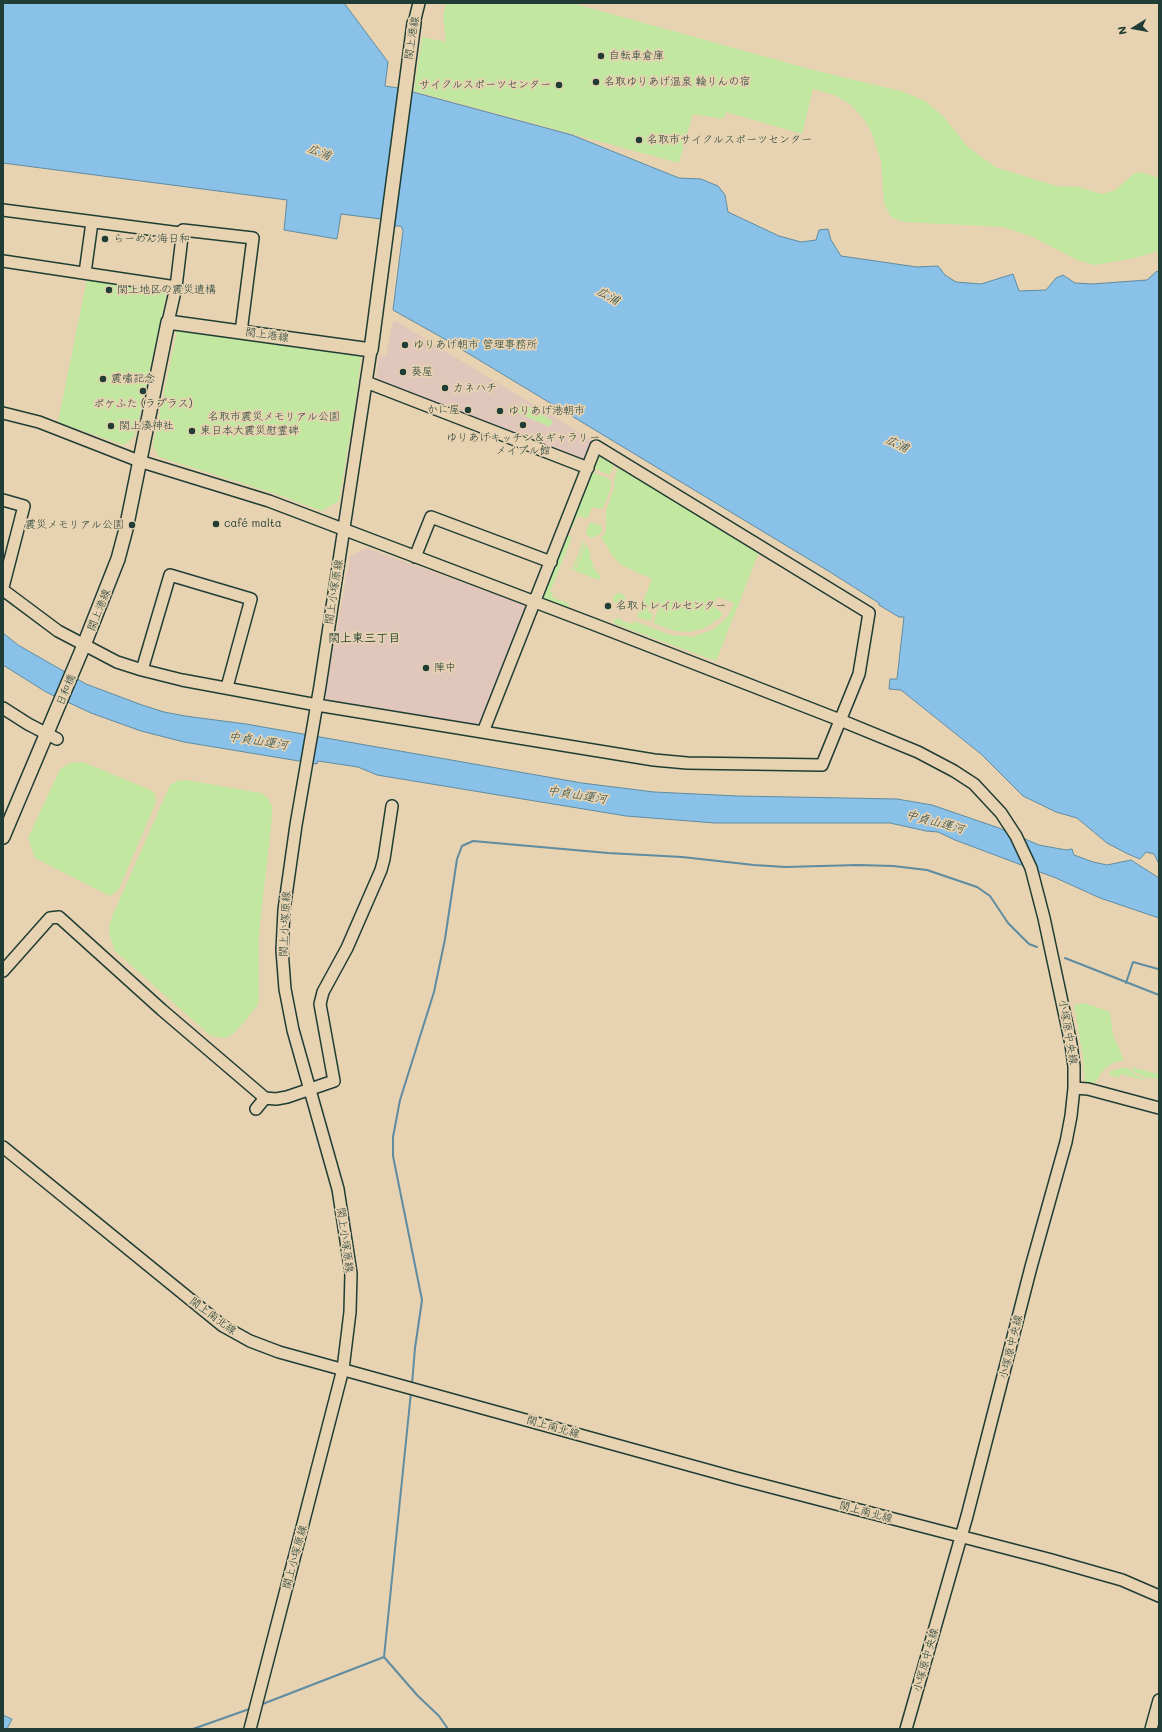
<!DOCTYPE html>
<meta charset="utf-8">
<style>
body{margin:0}
#map{position:relative;width:1162px;height:1732px;overflow:hidden;background:#e7d2b1;font-family:Mali,sans-serif}
canvas{display:block}
.frame{position:absolute;inset:0;border:4px solid #1f3d34;pointer-events:none}
.north{position:absolute;left:1114px;top:8px;width:40px;height:40px;-webkit-text-stroke:3px #e7d2b1;paint-order:stroke;rotate:259deg;font-size:11px;font-weight:700;line-height:16px;text-align:center;color:#1f3d34}
.north::after{content:'';display:block;margin:auto;width:14px;height:18px;background:#1f3d34;clip-path:polygon(50% 0,100% 100%,50% 72%,0 100%)}
</style>
<div id="map">
<canvas width="1162" height="1732"></canvas>
<div class="frame"></div>
<div class="north">N</div>
</div>
<script>
const context = document.querySelector('canvas').getContext('2d');
context.lineJoin = 'round';
function fill(path, color) { context.fillStyle = color; context.fill(path, 'evenodd'); }
const toPath = rows => new Path2D(rows.map(r => 'M' + r).join(''));
function stroke(path, color, width, dash) { context.strokeStyle = color; context.lineWidth = width; context.lineCap = dash ? 'butt' : 'round'; context.setLineDash(dash || []); context.stroke(path); }
function write(font, color, halo, rows, align = 'center') {
  context.font = font + ' Mali,"Klee One",sans-serif'; context.lineWidth = 3.5; context.setLineDash([]); context.textBaseline = 'middle'; context.strokeStyle = halo; context.fillStyle = color; for (const [text, x, y, turn = 0] of rows) {
    context.save(); context.translate(x, y); context.rotate((+turn || 0) * Math.PI / 180); context.textAlign = isNaN(turn) ? turn : align; if (halo) context.strokeText(text, 0, 0); context.fillText(text, 0, 0); context.restore();
  }
}
const built = toPath([
 [394,320,592,440,587,457,581,460,380,382,376,376,379,355,386,355,392,325],
 [367,548,524,605,527,610,482,723,477,726,438,720,327,700,325,696,350,556]
]);
const green = toPath([
 [446,3,572,3,817,71,901,91,925,101,943,116,967,146,995,167,1056,186,1079,187,1102,194,1115,190,1134,174,1140,172,1159,178,1159,251,1130,259,1095,265,1077,260,1035,238,1004,227,904,222,891,217,884,203,881,161,871,131,863,118,850,104,834,95,813,89,802,134,726,112,723,119,693,114,679,163,414,91,422,37,446,42,443,17],
 [87,279,163,291,166,296,138,422,134,437,124,445,58,422],
 [177,331,359,356,361,358,355,405,339,501,322,511,276,494,159,457,153,445],
 [522,403,553,421,550,427,518,413],
 [602,453,615,462,610,475,593,468,597,455],
 [619,463,760,550,716,661,613,623,615,619,621,618,620,620,632,624,634,621,671,635,692,637,712,630,721,623,728,616,734,603,718,597,713,606,723,613,720,618,705,628,689,632,675,631,653,623,659,607,656,606,654,608,650,605,647,611,653,614,650,621,637,617,652,579,623,566,614,558,601,537,605,534,606,531,606,511,614,488,615,476],
 [591,472,608,478,611,481,610,491,603,508,600,509,592,507,587,519,578,515,572,528,569,527],
 [590,522,601,526,602,531,600,534,591,538,587,535,586,531],
 [566,535,572,537,550,592,553,593,552,597,569,604,568,607,545,599,543,595],
 [583,542,585,543,574,571,572,570],
 [586,544,591,555,589,556,594,565,592,566,601,577,599,580,575,571],
 '613 599a6 6 0 1 1 12 0a6 6 0 1 1-12 0Z',
 [83,762,153,791,155,794,156,802,119,889,110,896,35,858,28,838,60,769,70,763],
 [186,780,261,793,268,798,272,807,272,818,259,933,259,1000,257,1006,245,1021,233,1034,226,1038,211,1036,115,951,109,935,109,926,112,917,170,785,177,781],
 [1085,1003,1110,1012,1113,1035,1124,1060,1113,1063,1107,1067,1101,1073,1093,1086,1085,1085,1083,1057,1074,1005],
 [1131,1067,1159,1074,1159,1079,1144,1077,1133,1071],
 [1121,1068,1127,1068,1139,1077,1145,1079,1145,1080,1120,1074,1119,1078,1109,1075,1111,1071]
]);
const water = toPath([
 [3,3,344,3,388,62,385,86,398,88,572,135,679,178,701,179,718,186,725,195,728,212,779,236,801,242,816,240,819,230,828,229,831,240,841,256,917,267,938,266,945,275,956,282,981,284,1013,274,1019,291,1046,290,1056,278,1063,275,1075,283,1092,284,1147,280,1157,271,1159,273,1159,864,1154,854,1146,852,1140,859,1128,854,1107,843,1077,818,1056,812,1023,796,981,754,901,690,889,689,890,679,897,679,904,617,899,617,879,605,879,603,830,572,441,337,393,310,403,231,401,226,396,226,381,219,341,214,337,239,284,230,287,200,3,163,3,3],
 [3,633,18,645,86,684,142,705,164,712,185,716,246,724,582,783,654,792,738,796,897,799,932,805,999,828,1039,845,1066,850,1072,849,1074,855,1093,862,1107,865,1131,860,1159,878,1159,918,1100,898,1056,878,955,840,938,832,926,831,890,823,715,823,626,816,377,775,358,767,318,761,317,764,184,742,141,731,91,713,46,692,3,665,3,633],
 [3,1715,12,1719,7,1729,3,1729,3,1715]
]);
const stream = toPath([
 [1065,958,1159,995],
 [1126,983,1133,962,1158,969],
 [412,1384,415,1348,422,1300,393,1156,393,1137,400,1100,434,992,445,939,457,859,462,846,473,841,608,853,682,857,754,865,785,867,858,865,893,866,927,870,977,887,990,896,1008,923,1029,944,1037,947],
 [384,1657,417,1695,439,1716,448,1729],
 [260,1705,384,1657,411,1392],
 [193,1729,252,1708]
]);
const minor = toPath([
 [414,23,419,3],
 [3,210,180,233,183,230,253,238,241,332],
 [3,261,176,287],
 [85,273,92,222],
 [168,322,176,287,182,237,180,233],
 [366,382,588,468],
 [3,413,39,422,139,461,269,501,593,624,840,720,918,752,954,771,974,784,1001,813,1016,836,1031,868,1044,918,1071,1044,1074,1066,1074,1088,1071,1116,1066,1142,1031,1267,967,1516,906,1729],
 [3,500,24,506,3,587],
 [415,557,431,517,551,562],
 [3,590,58,631,117,662,142,670,182,680,317,705,654,760,687,763,822,765,859,674,869,613,596,446,483,732],
 [142,670,170,575,251,599,227,687],
 [3,708,28,724,57,739],
 [3,971,50,918,59,917,162,1010,265,1098,276,1099,287,1097,334,1081,320,1004,323,992,347,948,381,870,384,859,392,806],
 [1074,1088,1088,1089,1159,1108],
 [256,1109,265,1098],
 [3,1147,223,1326,250,1341,279,1352,736,1478,1048,1559,1122,1580,1159,1596],
 [250,1729,343,1369,350,1312,351,1273,338,1189,293,1030,285,989,282,950,284,910,296,825,320,686,371,350],
 [1151,1729,1159,1700]
]);
const major = toPath([
 [3,837,84,645,118,559,126,529,168,322,371,350,414,23]
]);
const markers = [
 [601,56,4,"#1f3d34"],
 [596,82,4,"#1f3d34"],
 [559,85,4,"#1f3d34"],
 [639,140,4,"#1f3d34"],
 [105,239,4,"#1f3d34"],
 [109,290,4,"#1f3d34"],
 [405,345,4,"#1f3d34"],
 [403,372,4,"#1f3d34"],
 [103,379,4,"#1f3d34"],
 [445,388,4,"#1f3d34"],
 [143,391,4,"#1f3d34"],
 [468,410,4,"#1f3d34"],
 [500,411,4,"#1f3d34"],
 [523,425,4,"#1f3d34"],
 [111,426,4,"#1f3d34"],
 [192,431,4,"#1f3d34"],
 [216,524,4,"#1f3d34"],
 [132,525,4,"#1f3d34"],
 [608,606,4,"#1f3d34"],
 [426,668,4,"#1f3d34"]
];
const streetNames = [
 ["閖上港線",412,38,-81],
 ["閖上港線",267,335,8],
 ["閖上小塚原線",334,592,-81],
 ["閖上港線",99,610,-68],
 ["日和橋",66,690,-67],
 ["閖上小塚原線",285,924,-87],
 ["小塚原中央線",1068,1032,80],
 ["閖上小塚原線",345,1240,82],
 ["閖上南北線",213,1316,36],
 ["小塚原中央線",1011,1347,-76],
 ["閖上南北線",553,1427,16],
 ["閖上南北線",866,1512,15],
 ["閖上小塚原線",295,1557,-75],
 ["小塚原中央線",926,1660,-74]
];
const poiNames = [
 ["自転車倉庫",609,56],
 ["名取ゆりあげ温泉 輪りんの宿",604,82],
 ["サイクルスポーツセンター",551,85,"right"],
 ["名取市サイクルスポーツセンター",647,140],
 ["らーめん海日和",113,239],
 ["閖上地区の震災遺構",117,290],
 ["ゆりあげ朝市 管理事務所",413,345],
 ["葵屋",411,372],
 ["震嘯記念",111,379],
 ["カネハチ",453,388],
 ["ポケふた (ラプラス)",143,404,"center"],
 ["かに屋",460,410,"right"],
 ["ゆりあげ港朝市",508,411],
 ["閖上湊神社",119,426],
 ["東日本大震災慰霊碑",200,431],
 ["ゆりあげキッチン＆ギャラリー",523,438,"center"],
 ["メイプル館",523,451,"center"],
 ["café malta",224,524],
 ["震災メモリアル公園",124,525,"right"],
 ["名取トレイルセンター",616,606],
 ["陣中",434,668]
];
const parkNames = [
 ["名取市震災メモリアル公園",274,417]
];
const waterNames = [
 ["広浦",319,152,21],
 ["広浦",608,296,28],
 ["広浦",897,444,25],
 ["中貞山運河",258,741,9],
 ["中貞山運河",577,795,9],
 ["中貞山運河",935,822,15]
];
const neighbourhoodNames = [
 ["閖上東三丁目",364,638]
];
fill(built, '#e1c6bb');
fill(green, '#c2e7a1');
fill(water, '#8ac1e8');
stroke(water, '#5f8ca0', 1);
stroke(stream, '#5f8ca0', 2);
stroke(minor, '#1f3d34', 14);
stroke(major, '#1f3d34', 16);
stroke(minor, '#e7d2b1', 11);
stroke(major, '#e7d2b1', 13);
for (const [x, y, r, color] of markers) { const dot = new Path2D(); dot.arc(x, y, r, 0, 2 * Math.PI); context.fillStyle = color; context.fill(dot); stroke(dot, '#e7d2b1', 1.5); }
write('11px', '#1f3d34', '#e7d2b1', streetNames);
write('11px', '#1f3d34', '#e7d2b1', poiNames, 'left');
write('11px', '#274639', '#e7d2b1', parkNames);
write('italic 12px', '#2a4a46', '#e7d2b1', waterNames);
write('bold 12px', '#1f3d34', '#e7d2b1', neighbourhoodNames);
</script>
